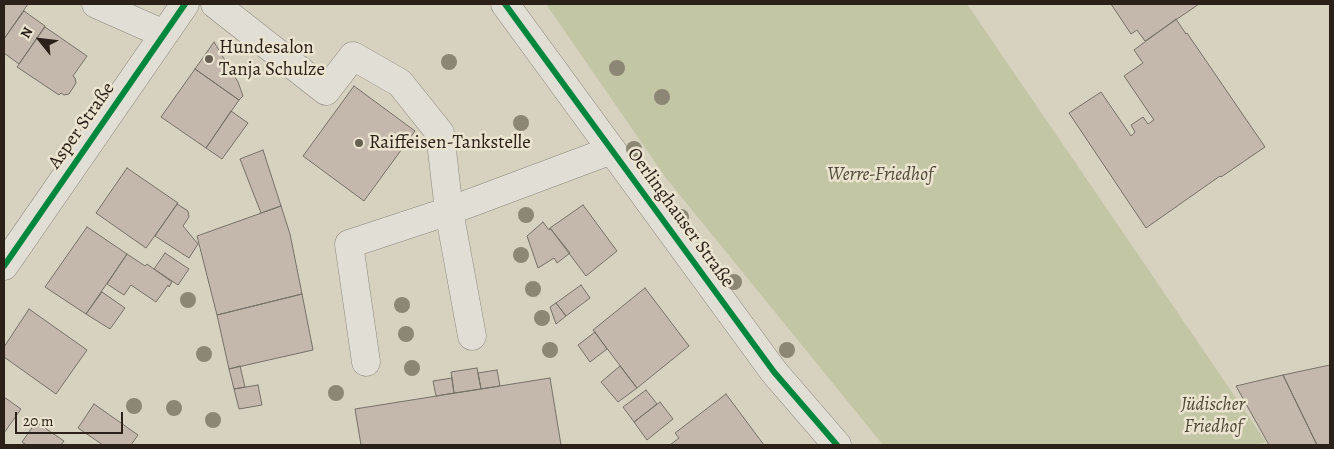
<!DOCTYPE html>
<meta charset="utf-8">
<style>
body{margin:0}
#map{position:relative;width:1334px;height:449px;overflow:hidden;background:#d7d1c0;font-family:Alegreya,serif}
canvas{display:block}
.frame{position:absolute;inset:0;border:5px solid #2c2118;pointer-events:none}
.north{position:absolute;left:15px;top:15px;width:50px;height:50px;-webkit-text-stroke:4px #ebe4d0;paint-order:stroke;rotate:299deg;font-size:14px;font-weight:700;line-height:20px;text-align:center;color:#2c2118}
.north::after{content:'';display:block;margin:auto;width:18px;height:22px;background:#2c2118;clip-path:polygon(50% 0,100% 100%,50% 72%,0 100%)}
.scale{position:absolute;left:15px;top:412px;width:108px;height:22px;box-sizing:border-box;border:2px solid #2c2118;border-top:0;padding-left:6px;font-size:15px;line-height:18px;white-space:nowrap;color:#2c2118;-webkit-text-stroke:4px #ebe4d0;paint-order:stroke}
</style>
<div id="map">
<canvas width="1334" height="449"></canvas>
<div class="frame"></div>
<div class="north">N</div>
<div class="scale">20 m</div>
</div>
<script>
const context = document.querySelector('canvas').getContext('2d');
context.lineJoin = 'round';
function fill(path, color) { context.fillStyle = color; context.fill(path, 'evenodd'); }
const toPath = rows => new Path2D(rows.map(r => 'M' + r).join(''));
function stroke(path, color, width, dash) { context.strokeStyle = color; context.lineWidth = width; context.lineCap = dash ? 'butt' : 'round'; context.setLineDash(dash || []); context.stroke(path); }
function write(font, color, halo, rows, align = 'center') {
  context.font = font + ' Alegreya,serif'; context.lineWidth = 5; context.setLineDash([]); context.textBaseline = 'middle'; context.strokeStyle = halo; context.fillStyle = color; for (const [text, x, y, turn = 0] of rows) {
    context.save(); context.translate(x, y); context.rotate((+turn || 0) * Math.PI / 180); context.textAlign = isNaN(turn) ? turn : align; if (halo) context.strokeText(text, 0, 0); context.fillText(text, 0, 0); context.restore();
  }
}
const green = toPath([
 [546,4,967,4,1266,442,1251,445,883,445,666,178]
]);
const building = toPath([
 [4,4,28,4,4,39,4,4],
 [1111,4,1199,4,1145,41,1137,30,1131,34,1111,4],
 [24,11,45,26,19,64,4,53,4,39,24,11],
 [1176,19,1186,34,1187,33,1265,147,1221,177,1220,176,1146,228,1069,113,1101,92,1131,136,1135,132,1131,125,1143,117,1148,124,1154,120,1124,76,1143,63,1134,50,1176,19],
 [45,27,87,56,73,76,75,78,76,83,69,94,64,95,61,93,59,95,17,67,45,27],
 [214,42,238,82,243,96,239,100,195,69,214,42],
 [195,69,239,100,206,148,161,117,195,69],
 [354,86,415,131,364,201,303,156,354,86],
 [231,111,248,123,222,159,206,148,231,111],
 [263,150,281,206,261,213,240,159,263,150],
 [127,168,178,203,146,248,96,213,127,168],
 [177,204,188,211,189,217,183,226,198,244,189,258,155,236,177,204],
 [583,205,617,251,586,276,550,228,583,205],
 [281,206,290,234,302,294,217,315,197,236,281,206],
 [543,222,549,230,550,228,570,253,557,263,554,258,538,268,527,236,543,222],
 [87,227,127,254,86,314,45,287,87,227],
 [165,253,189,269,178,285,154,269,165,253],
 [127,254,145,266,147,264,172,282,169,287,168,285,156,302,131,285,124,295,107,284,127,254],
 [581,285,590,298,566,316,556,303,581,285],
 [645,288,689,346,637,388,593,330,645,288],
 [102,292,125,308,110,329,86,314,102,292],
 [302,294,313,350,229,369,217,315,302,294],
 [556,303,566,316,556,324,550,307,556,303],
 [29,309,87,350,56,394,4,357,4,347,29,309],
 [595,332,607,349,590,362,578,345,595,332],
 [1330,365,1330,445,1317,445,1283,375,1330,365],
 [240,366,245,387,234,389,229,369,240,366],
 [620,366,637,388,618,402,601,382,620,366],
 [477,368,481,389,454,393,451,372,477,368],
 [497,370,500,386,481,389,478,373,497,370],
 [1283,375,1317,445,1269,445,1236,386,1283,375],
 [452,378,454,393,436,396,433,381,452,378],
 [550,378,561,445,361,445,355,409,550,378],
 [258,385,262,405,239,409,234,389,258,385],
 [646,390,657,404,634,422,623,407,646,390],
 [726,394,764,445,670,445,679,438,675,433,726,394],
 [4,397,21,409,4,433,4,397],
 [660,402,673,419,647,440,634,422,660,402],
 [94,404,138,435,131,445,103,445,78,428,94,404],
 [36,422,64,441,61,445,26,445,22,442,36,422]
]);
const minor = toPath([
 [96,4,164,34],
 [215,4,326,91,353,56,400,83,440,133,449,211,349,244,366,362],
 [505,4,774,372,837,445],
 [4,266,185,4],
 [472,336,449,211,612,150]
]);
const cycleway = toPath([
 [505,4,774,372,837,445],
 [4,266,185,4]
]);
const trees = [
 [449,62],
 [617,68],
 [662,97],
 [521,123],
 [634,149],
 [526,215],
 [681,217],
 [521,255],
 [734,282],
 [533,289],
 [188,300],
 [402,305],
 [542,318],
 [406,334],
 [550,350],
 [787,350],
 [204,354],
 [412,368],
 [336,393],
 [134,406],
 [174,408],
 [213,420]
];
const markers = [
 [209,59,5,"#685f53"],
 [359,143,5,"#685f53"]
];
const poiNames = [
 ["Hundesalon",219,48],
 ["Tanja Schulze",219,70],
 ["Raiffeisen-Tankstelle",369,143]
];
const streetNames = [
 ["Asper Straße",82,126,-55],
 ["Oerlinghauser Straße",680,218,54]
];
const parkNames = [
 ["Werre-Friedhof",880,175],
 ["Jüdischer",1213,405],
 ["Friedhof",1213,427]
];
fill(green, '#c3c6a4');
fill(building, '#c4b8ad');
stroke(building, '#767167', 1);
stroke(minor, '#8d887e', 29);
stroke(minor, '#e0ded5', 28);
stroke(cycleway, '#00873e', 6);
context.fillStyle = '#8c8674';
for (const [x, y] of trees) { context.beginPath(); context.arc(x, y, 8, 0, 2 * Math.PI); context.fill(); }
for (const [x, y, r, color] of markers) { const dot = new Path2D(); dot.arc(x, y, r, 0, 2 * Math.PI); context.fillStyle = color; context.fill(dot); stroke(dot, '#ebe4d0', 2); }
write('19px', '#2c2118', '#ebe4d0', poiNames, 'left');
write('19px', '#2c2118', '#ebe4d0', streetNames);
write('italic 19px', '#4e4836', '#ebe4d0', parkNames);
</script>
